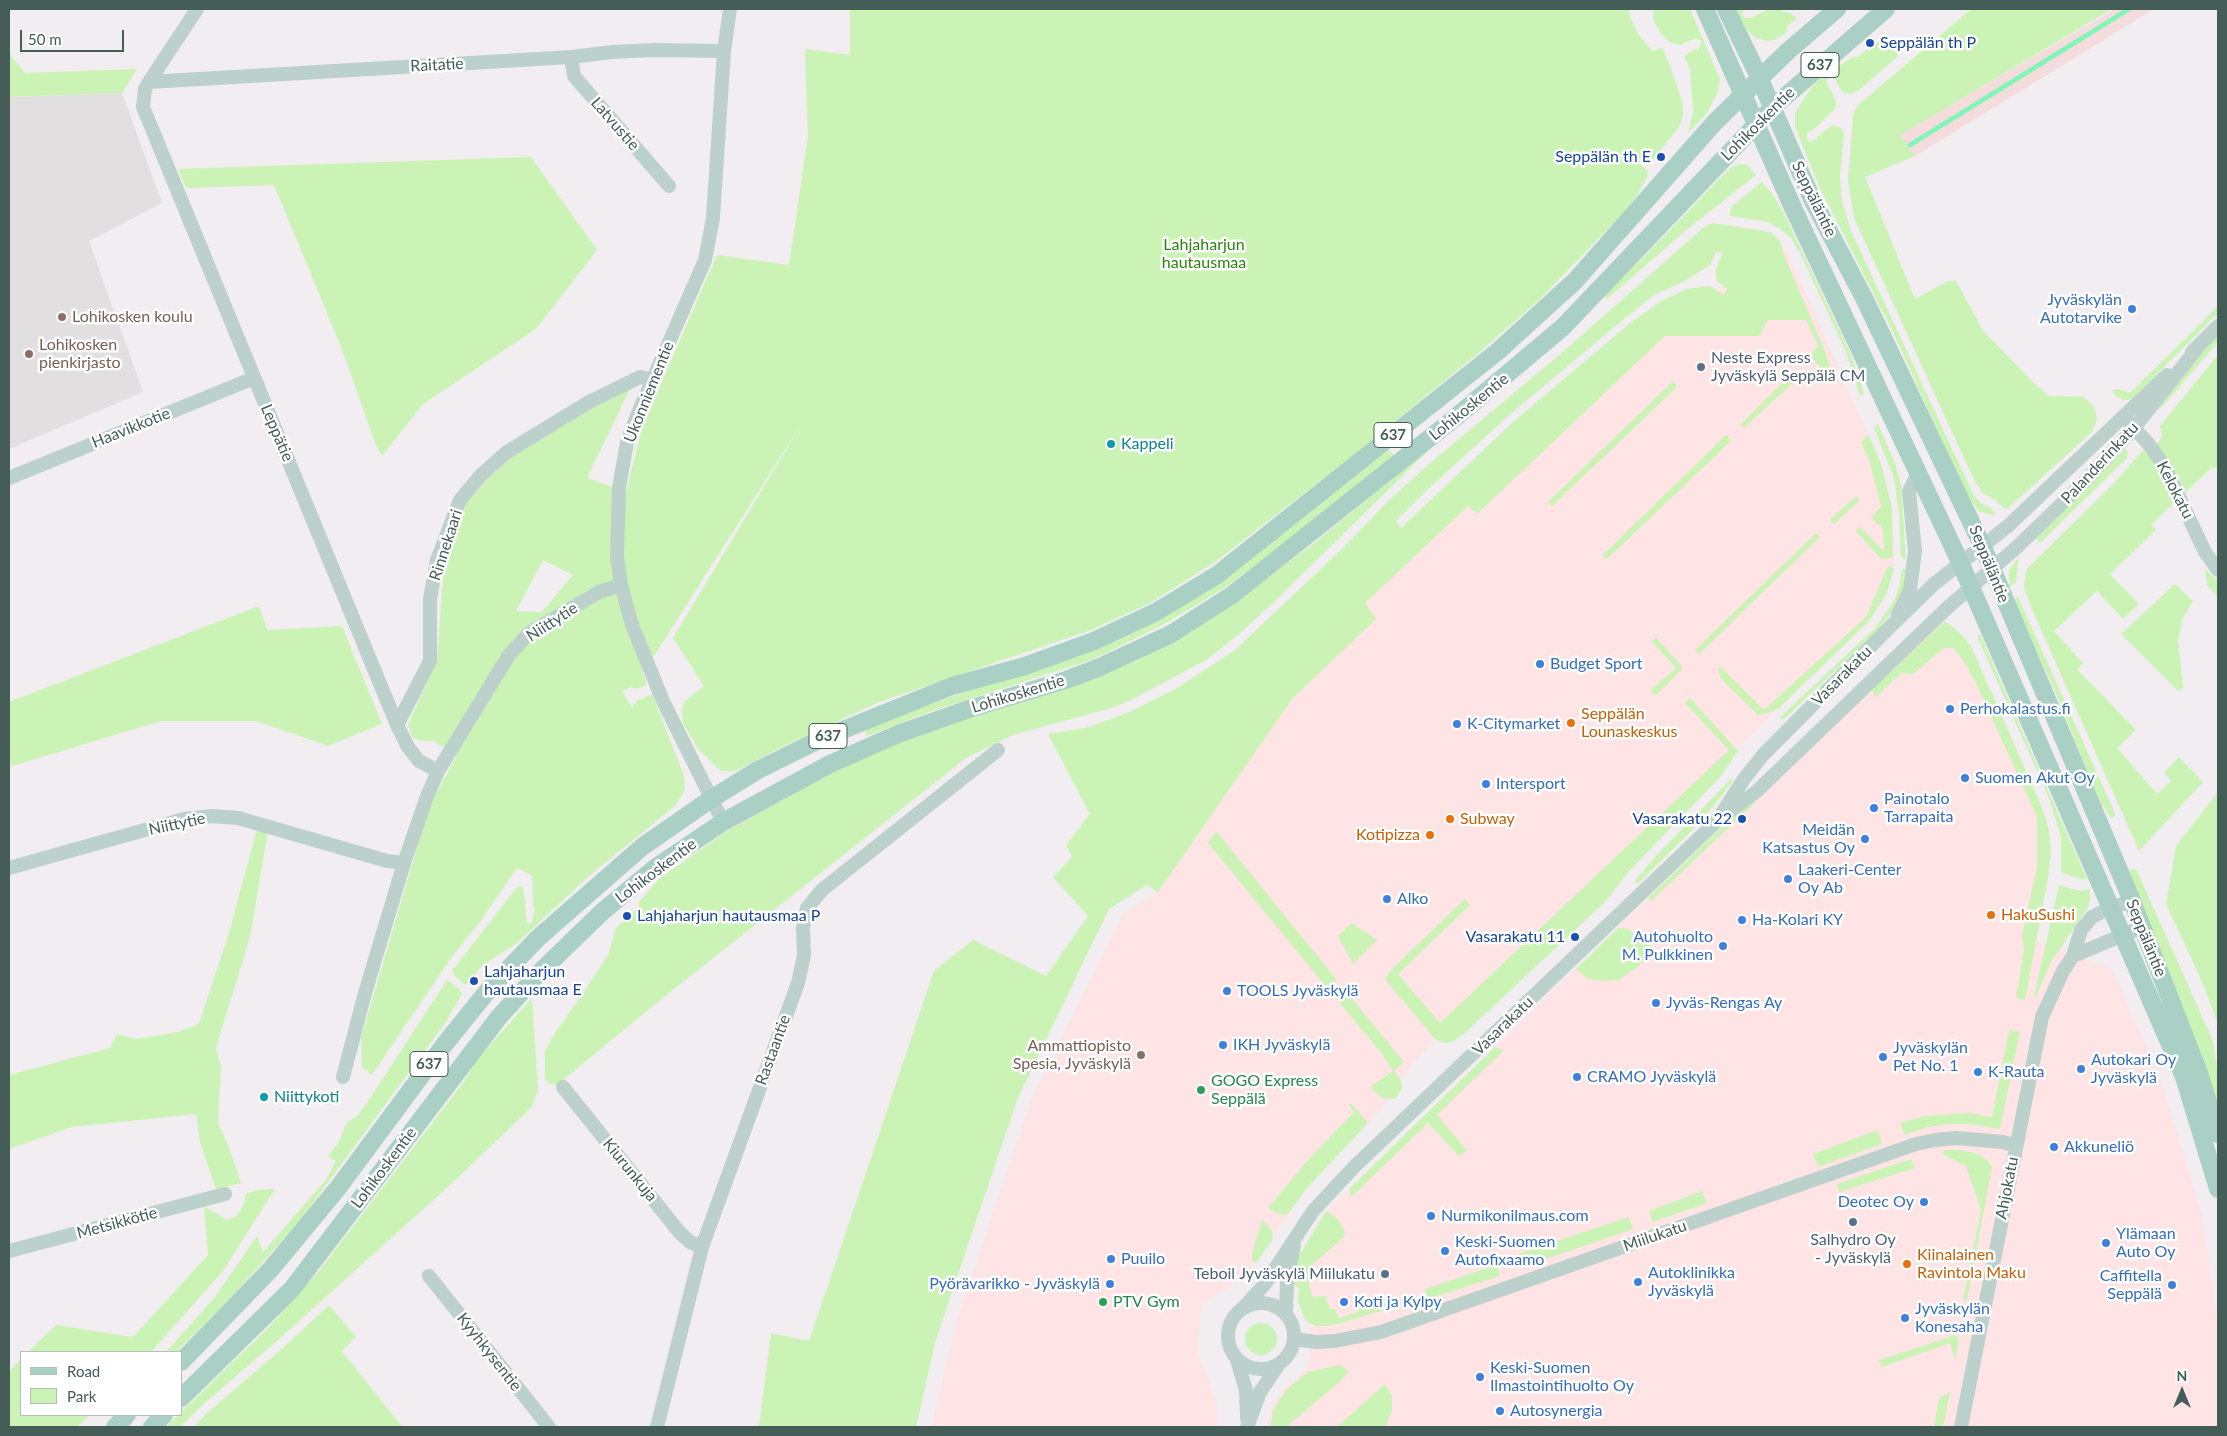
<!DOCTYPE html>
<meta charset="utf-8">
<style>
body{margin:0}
#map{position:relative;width:2227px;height:1436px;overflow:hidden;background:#f1edf0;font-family:Lato,sans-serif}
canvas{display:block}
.frame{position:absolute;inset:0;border:10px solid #445d56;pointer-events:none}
.legend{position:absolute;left:20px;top:1351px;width:162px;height:65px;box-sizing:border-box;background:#fff;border:1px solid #b4bebb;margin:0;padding:6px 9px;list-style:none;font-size:15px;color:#445d56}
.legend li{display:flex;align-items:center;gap:10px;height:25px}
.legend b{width:25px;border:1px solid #b4bebb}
.north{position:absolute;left:2157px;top:1366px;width:50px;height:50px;-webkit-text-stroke:4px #fff;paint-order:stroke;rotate:0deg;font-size:14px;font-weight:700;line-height:20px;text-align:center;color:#445d56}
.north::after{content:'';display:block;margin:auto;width:18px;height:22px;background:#445d56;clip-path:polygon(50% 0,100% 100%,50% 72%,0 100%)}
.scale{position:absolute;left:20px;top:30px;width:104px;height:22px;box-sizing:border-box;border:2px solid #445d56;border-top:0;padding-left:6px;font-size:15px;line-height:18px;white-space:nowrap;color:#445d56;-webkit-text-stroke:4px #fff;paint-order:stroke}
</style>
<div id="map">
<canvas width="2227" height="1436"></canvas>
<div class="frame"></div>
<ul class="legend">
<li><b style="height:6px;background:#aad0c6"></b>Road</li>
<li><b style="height:14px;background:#ccf3b6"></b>Park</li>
</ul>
<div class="north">N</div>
<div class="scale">50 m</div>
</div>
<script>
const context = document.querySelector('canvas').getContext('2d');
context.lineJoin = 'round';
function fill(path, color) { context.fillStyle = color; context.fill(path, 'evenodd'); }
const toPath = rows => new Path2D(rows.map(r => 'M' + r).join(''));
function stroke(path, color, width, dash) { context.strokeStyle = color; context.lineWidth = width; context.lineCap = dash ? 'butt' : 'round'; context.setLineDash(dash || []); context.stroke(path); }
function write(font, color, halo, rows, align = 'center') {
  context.font = font + ' Lato,sans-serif'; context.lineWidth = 5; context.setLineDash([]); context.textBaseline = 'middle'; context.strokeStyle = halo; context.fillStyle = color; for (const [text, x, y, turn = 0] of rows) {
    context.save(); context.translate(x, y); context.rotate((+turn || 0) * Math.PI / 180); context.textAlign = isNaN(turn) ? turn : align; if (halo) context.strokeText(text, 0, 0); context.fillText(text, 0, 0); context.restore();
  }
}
const commercial = toPath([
 [1774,238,1788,253,1881,464,1892,508,1894,568,1869,621,1411,1064,1386,1104,1307,1188,1250,1268,1230,1286,1203,1305,1200,1315,1198,1353,1217,1403,1217,1427,931,1427,958,1317,1031,1101,1122,915,1158,892,1293,698,1376,619,1364,604,1468,506,1476,514,1665,335],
 [1929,626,1950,630,1967,652,2037,817,2037,867,2023,936,2112,969,2161,1080,2202,1215,2218,1323,2218,1427,1267,1427,1271,1408,1284,1388,1307,1370,1311,1353,1310,1316,1302,1304,1295,1267,1313,1231,1326,1211]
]);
const education = toPath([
 [122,93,162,203,89,241,143,392,9,449,9,97]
]);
const green = toPath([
 [850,9,1629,9,1630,17,1638,34,1652,51,1662,48,1668,60,1683,104,1683,113,1681,124,1651,162,1641,160,1639,163,1648,171,1647,177,1638,194,1626,210,1540,299,1481,351,1351,457,1215,562,1150,603,1091,630,879,702,776,750,736,771,721,771,698,749,683,723,682,710,685,701,704,686,673,638,804,420,654,656,641,667,647,685,636,689,631,687,622,691,632,707,637,701,652,694,684,776,685,790,675,806,590,875,517,943,482,966,468,983,464,984,455,976,452,971,517,887,520,886,523,887,524,892,527,923,531,924,535,908,533,908,532,875,517,868,479,923,451,958,372,1075,362,1067,361,1038,429,807,457,755,433,741,422,741,412,737,408,724,437,661,444,562,466,504,486,480,511,458,592,407,630,389,587,478,626,492,643,425,717,255,789,265,808,136,805,49,850,55],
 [543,560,573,575,542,612,516,611],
 [1653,9,1690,9,1720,79,1718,91,1707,113,1688,133,1693,112,1690,69,1684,56,1697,48,1697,51,1701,44,1700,40,1696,38,1680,45,1670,42,1663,36,1654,22],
 [1733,9,1748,9,1744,10,1742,14,1744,18,1751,18,1767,10,1780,10,1792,14,1797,19,1787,26,1788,31,1775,40,1768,41,1755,38,1746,29],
 [1971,9,2112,9,1901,135,1915,156,1865,177,1915,299,1948,281,1956,281,1984,332,2036,385,2049,396,2084,397,2095,408,2097,420,2092,432,2006,510,1995,500,1983,493,1975,482,1854,218,1848,181,1853,115,1856,107],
 [1876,43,1882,43,1896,49,1898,56,1858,91,1850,94,1844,93,1841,90,1832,74,1828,76,1827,83,1836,101,1835,109,1812,131,1809,131,1806,138,1810,142,1814,140,1832,125,1841,128,1844,133,1840,177,1842,201,1851,231,1974,496,1982,504,1990,507,1995,513,1994,515,1980,512,1967,496,1894,334,1820,188,1795,127,1795,113,1811,88,1820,78,1853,57,1858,57,1868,49,1869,52],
 [9,53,25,73,137,69,122,93,9,97],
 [531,157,597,250,536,329,423,404,382,456,376,446,342,349,274,185,186,188,178,169],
 [1741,164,1747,165,1756,175,1685,231,1607,299,1604,295,1649,252,1718,180,1732,167],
 [1762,182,1774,196,1788,222,1850,352,1864,393,1860,396,1846,352,1802,257,1791,238,1780,229,1768,222,1730,216,1731,207],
 [1713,223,1770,232,1780,241,1784,255,1824,349,1833,377,1829,378,1810,355,1818,346,1806,320,1768,320,1759,336,1665,336,1477,514,1468,506,1365,603,1376,619,1293,698,1158,892,1147,885,1109,909,1018,1098,936,1339,916,1427,759,1427,771,1333,809,1341,934,971,973,940,1046,976,1088,916,1053,877,1072,857,1066,845,1090,814,1048,734,1090,727,1129,712,1179,687,1235,650,1344,547,1387,502,1428,465,1571,345,1704,227],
 [1723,251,1715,271,1717,281,1727,289,1724,295,1710,286,1686,289,1663,300,1630,323,1512,423,1401,528,1396,521,1425,492,1507,417,1624,319,1654,295,1685,281,1710,265,1716,253],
 [2218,306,2218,313,2132,399,2123,400,2117,397,2112,391,2118,389,2130,393],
 [2218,332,2218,342,2162,407,2159,409,2157,406],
 [2218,355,2218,467,2210,469,2151,525,2156,530,2110,574,2139,604,2123,619,2097,591,2054,631,2083,663,2077,669,2136,730,2117,748,2157,794,2171,781,2164,772,2179,757,2203,782,2139,851,2031,607,2024,587,2026,570,2114,483,2143,450,2150,456,2162,436,2160,426],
 [1793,372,1798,378,1744,428,1740,425],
 [1673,381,1677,387,1552,506,1548,502],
 [1878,424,1896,466,1901,485,1906,560,1901,557,1899,514,1894,478,1874,427],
 [1726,435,1731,441,1606,560,1602,556],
 [1869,435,1881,464,1892,508,1893,558,1881,559,1856,531,1860,527,1884,551,1883,529,1871,517,1881,507,1870,463,1861,442],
 [1435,444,1273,603,1238,635,1206,660,1131,700,1111,708,1013,735,966,758,659,1001,557,1085,550,1084,545,1079,545,1050,555,1033,582,995,608,955,616,928,639,907,639,902,659,879,727,831,834,771,902,741,968,717,1067,689,1138,660,1175,640,1235,602,1308,548],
 [2124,449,2128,451,2127,458,2041,542,2038,542,2035,535],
 [1389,450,1394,455,1282,545,1226,587,1166,623,1094,659,929,712,867,736,863,729,962,693,1022,675,1222,580],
 [1856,496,1860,500,1834,524,1830,520],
 [1816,533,1820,537,1699,654,1695,650],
 [2017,559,2018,560,2016,582,2009,587,2009,570],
 [1888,566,1894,568,1886,595,1869,621,1779,708,1771,712,1758,715,1721,679,1718,669,1720,666,1764,710,1866,617],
 [1902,569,1906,569,1904,587,1897,605,1876,632,1784,719,1779,718,1874,629,1894,601,1899,587],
 [2205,569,2218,581,2218,597,2207,585],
 [2175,584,2193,601,2183,618,2178,640,2183,688,2178,691,2121,634],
 [2018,597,2113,809,2115,814,2113,818,2111,818,2096,795,2058,698,2014,600],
 [259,606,267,630,342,626,382,724,328,746,256,721,161,721,9,767,9,702],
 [1945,621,1960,633,1971,646,2044,812,2049,832,2051,853,2048,878,2025,1000,2016,998,2024,949,2022,936,2037,867,2037,817,1975,681,1963,660,1953,648,1944,648,1913,674,1901,673,1875,698,1872,690],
 [1980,634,2081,866,2087,879,2080,879,2061,872,2061,837,2049,798,1977,636],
 [1656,638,1682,666,1681,670,1655,696,1650,691,1676,668,1652,642],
 [1690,698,1738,751,1722,775,1628,872,1607,900,1466,1032,1454,1041,1447,1043,1436,1040,1387,982,1386,977,1391,970,1465,899,1470,905,1398,974,1440,1023,1729,750,1685,703],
 [1731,779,1733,781,1702,820,1638,884,1634,882,1655,857],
 [2218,792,2218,1023,2197,970,2166,904,2176,846],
 [1752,798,1756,802,1651,901,1648,898],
 [257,829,268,831,250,937,216,1048,221,1066,218,1124,228,1145,241,1183,216,1189,200,1143,196,1114,72,1127,9,1149,9,1075,110,1048,117,1034,136,1039,178,1032,199,1024,229,933],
 [1216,831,1337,980,1328,989,1208,843],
 [2134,869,2137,871,2213,1041,2218,1074,2218,1119,2128,871],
 [2059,885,2080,891,2090,889,2090,901,2087,909,2051,962,2036,997,2034,996],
 [1352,923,1377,940,1353,964,1338,936],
 [1618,928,1628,929,1655,949,1638,967,1618,980,1599,981,1587,978,1576,969],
 [447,980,459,989,462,994,446,1022,329,1181,298,1223,225,1304,176,1352,166,1352,215,1297,257,1236,263,1252,326,1180,336,1161,328,1157,340,1140,346,1123,357,1116,367,1103],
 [1344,989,1404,1062,1394,1071,1401,1080,1402,1089,1395,1099,1382,1098,1370,1087,1393,1071,1382,1054,1334,996],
 [532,998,538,1090,532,1107,449,1186,278,1340,207,1401,180,1427,166,1427,178,1415,181,1415,181,1412,267,1329,319,1271,465,1080,475,1062],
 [2009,1030,2020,1032,2000,1129,1968,1124,1949,1124,1928,1127,1905,1135,1900,1123,1925,1116,1969,1113,1992,1117],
 [1495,1047,1503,1051,1437,1115,1467,1150,1459,1156,1428,1123,1351,1197,1349,1189],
 [1351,1103,1368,1123,1307,1188,1287,1215,1277,1213,1268,1208,1308,1160,1354,1112,1349,1105],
 [1878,1130,1882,1144,1818,1167,1813,1154],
 [1944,1150,1960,1150,1979,1154,1988,1161,1992,1167,1967,1300,1963,1299,1981,1210,1966,1166,1942,1154],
 [1911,1159,1915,1168,1839,1192,1837,1184],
 [275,1189,223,1271,151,1352,28,1352,56,1325,133,1337,208,1255,204,1206,227,1220,237,1216,244,1203,247,1193,258,1190],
 [1702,1191,1707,1203,1653,1222,1649,1211],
 [1326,1211,1338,1219,1345,1232,1344,1237,1315,1262,1309,1271,1309,1286,1313,1297,1325,1296,1330,1309,1335,1309,1339,1318,1358,1312,1361,1303,1374,1301,1388,1304,1391,1308,1337,1324,1325,1326,1316,1326,1307,1322,1304,1317,1298,1302,1299,1288,1292,1284,1294,1273,1299,1256],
 [1629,1217,1633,1229,1520,1268,1512,1256],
 [1262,1220,1267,1224,1272,1232,1273,1239,1256,1263,1252,1261,1252,1254],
 [1496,1265,1500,1276,1428,1299,1425,1289],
 [329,1305,356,1337,342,1351,402,1427,194,1427,207,1413,284,1347],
 '1245 1339a16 16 0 1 1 32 0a16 16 0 1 1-32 0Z',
 [1956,1335,1959,1339,1955,1360,1950,1343,1882,1367,1879,1360],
 [21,1359,21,1415,90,1415,77,1427,9,1427,9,1372],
 [1341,1365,1349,1371,1342,1380,1286,1427,1271,1427,1273,1410,1286,1390,1308,1372],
 [1385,1384,1392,1396,1392,1411,1386,1425,1386,1427,1337,1427],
 [1950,1392,1943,1427,1934,1427,1939,1398]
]);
const sand = toPath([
 [2115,9,2154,9,1915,156,1900,135]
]);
const stream = toPath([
 [1910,145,2129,9]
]);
const minor = toPath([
 [197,9,149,82,145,89,143,107,397,725,408,747,419,761,438,771],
 [571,57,574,76,669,186],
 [149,82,571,57,612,52,654,50,724,51],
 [2192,352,2218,326],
 [2128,422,2147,442,2164,465,2205,552,2218,570],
 [9,478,254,378],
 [1898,614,1910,590,1915,551,1909,491,1918,474],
 [397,725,430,661,430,599,437,560,460,500,481,475,507,452,589,402,640,377,653,380],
 [1722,813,1744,779,1763,755,1892,625,1934,584,2008,526,2167,375],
 [723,822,663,701,632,625,621,585,617,557,619,488,627,442,638,413,705,260,713,218,724,51,730,9],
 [9,868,184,819,212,816,238,818,387,861,404,863],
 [2073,956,2142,927],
 [343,1077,365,993,404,863,426,799,438,771,509,655,529,633,599,592,621,585],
 [563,1087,680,1233,690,1242,702,1247],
 [9,1251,225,1194],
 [429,1276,549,1427],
 '1228 1336a33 33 0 1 1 66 0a33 33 0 1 1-66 0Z',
 [1244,1307,1265,1284,1313,1211,1354,1167,1717,821,1757,791,1946,609,2017,547,2083,483,2134,428,2198,347],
 [1286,1312,1287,1280,1294,1246],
 [1295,1339,1316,1342,1335,1341,1381,1332,1916,1144,1935,1140,1956,1138,2003,1142,2016,1146],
 [1237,1360,1246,1390,1247,1418],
 [657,1427,702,1247,798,983,804,955,803,927,807,908,822,890,998,750],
 [1247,1427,1260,1392,1279,1364],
 [1961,1427,2042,1017,2063,971,2073,956,2081,930,2092,917,2110,908,2132,901]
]);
const major = toPath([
 [1705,9,1794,210,1960,562,2123,936,2184,1077,2218,1189],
 [1726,9,1760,79,1812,199,1864,298,1982,545,2132,901,2199,1073,2218,1134],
 [181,1362,271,1269,338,1188,444,1045,490,988,538,938,642,847,711,799,758,770,823,738,952,686,1025,666,1094,641,1156,612,1217,575,1497,352,1575,281,1715,122,1788,51,1837,9],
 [181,1398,292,1289,499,1017,539,973,602,912,655,868,723,822,830,764,898,734,969,709,1066,680,1098,668,1171,634,1232,595,1456,417,1563,327,1772,108,1886,9],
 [115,1427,127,1415],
 [152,1427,164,1415]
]);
const markers = [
 [1870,43,5,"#1a4fb4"],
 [1661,157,5,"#1a4fb4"],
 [2132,309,5,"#3f7fe0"],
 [62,317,5,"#8d6e63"],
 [29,354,5,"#8d6e63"],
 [1701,367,5,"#5c6f8a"],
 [1111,444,5,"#0f9aa8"],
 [1540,664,5,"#3f7fe0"],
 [1950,709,5,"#3f7fe0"],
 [1571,723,5,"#e8710a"],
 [1457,724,5,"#3f7fe0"],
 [1965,778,5,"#3f7fe0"],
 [1486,784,5,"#3f7fe0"],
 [1874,808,5,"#3f7fe0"],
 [1450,819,5,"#e8710a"],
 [1742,819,5,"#1a4fb4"],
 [1430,835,5,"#e8710a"],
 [1865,839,5,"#3f7fe0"],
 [1788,879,5,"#3f7fe0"],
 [1387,899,5,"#3f7fe0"],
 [1991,915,5,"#e8710a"],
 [627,916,5,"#1a4fb4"],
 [1742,920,5,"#3f7fe0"],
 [1575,937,5,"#1a4fb4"],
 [1723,946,5,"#3f7fe0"],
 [474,981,5,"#1a4fb4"],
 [1227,991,5,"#3f7fe0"],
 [1656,1003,5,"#3f7fe0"],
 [1223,1045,5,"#3f7fe0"],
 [1141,1055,5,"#8d6e63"],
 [1883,1057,5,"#3f7fe0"],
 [2081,1069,5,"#3f7fe0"],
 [1978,1072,5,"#3f7fe0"],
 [1577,1077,5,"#3f7fe0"],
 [1201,1090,5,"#2e9e5b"],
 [264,1097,5,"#0f9aa8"],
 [2054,1147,5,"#3f7fe0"],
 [1924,1202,5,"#3f7fe0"],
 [1431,1216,5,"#3f7fe0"],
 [1853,1222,5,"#5c6f8a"],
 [2106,1243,5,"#3f7fe0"],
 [1445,1251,5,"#3f7fe0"],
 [1111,1259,5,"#3f7fe0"],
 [1907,1264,5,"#e8710a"],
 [1385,1274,5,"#5c6f8a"],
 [1638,1282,5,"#3f7fe0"],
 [1110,1284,5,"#3f7fe0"],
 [2172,1285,5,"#3f7fe0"],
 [1103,1302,5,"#2e9e5b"],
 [1344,1302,5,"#3f7fe0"],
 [1905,1318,5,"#3f7fe0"],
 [1480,1377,5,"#3f7fe0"],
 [1500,1411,5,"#3f7fe0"]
];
const shields = [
 [1820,65,38],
 [1393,435,38],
 [828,736,38],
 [429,1064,38]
];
const shieldNames = [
 ["637",1820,65],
 ["637",1393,435],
 ["637",828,736],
 ["637",429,1064]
];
const transitNames = [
 ["Seppälän th P",1880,43],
 ["Seppälän th E",1651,157,"right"],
 ["Vasarakatu 22",1732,819,"right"],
 ["Lahjaharjun hautausmaa P",637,916],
 ["Vasarakatu 11",1565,937,"right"],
 ["Lahjaharjun",484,972],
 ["hautausmaa E",484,990]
];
const streetNames = [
 ["Raitatie",437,65,-3],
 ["Latvustie",615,124,49],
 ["Lohikoskentie",1758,124,-45],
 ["Seppäläntie",1814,199,64],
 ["Ukonniementie",649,392,-68],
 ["Lohikoskentie",1469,407,-39],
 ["Haavikkotie",131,428,-22],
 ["Leppätie",277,433,67],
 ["Palanderinkatu",2100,463,-47],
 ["Kelokatu",2175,490,63],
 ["Rinnekaari",446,545,-72],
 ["Seppäläntie",1989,564,68],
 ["Niittytie",552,622,-33],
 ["Vasarakatu",1842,676,-45],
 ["Lohikoskentie",1018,694,-17],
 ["Niittytie",177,824,-12],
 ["Lohikoskentie",656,871,-37],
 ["Seppäläntie",2146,938,68],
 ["Vasarakatu",1503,1026,-44],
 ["Rastaantie",773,1050,-70],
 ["Lohikoskentie",384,1168,-53],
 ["Kiurunkuja",630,1170,51],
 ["Ahjokatu",2007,1188,-79],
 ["Metsikkötie",117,1223,-15],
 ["Miilukatu",1655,1236,-19],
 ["Kyyhkysentie",489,1352,52]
];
const parkNames = [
 ["Lahjaharjun",1204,245],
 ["hautausmaa",1204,263]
];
const shopNames = [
 ["Jyväskylän",2122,300,"right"],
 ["Autotarvike",2122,318,"right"],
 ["Budget Sport",1550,664],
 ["Perhokalastus.fi",1960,709],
 ["K-Citymarket",1467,724],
 ["Suomen Akut Oy",1975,778],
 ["Intersport",1496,784],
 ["Painotalo",1884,799],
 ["Tarrapaita",1884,817],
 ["Meidän",1855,830,"right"],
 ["Katsastus Oy",1855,848,"right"],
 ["Laakeri-Center",1798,870],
 ["Oy Ab",1798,888],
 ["Alko",1397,899],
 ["Ha-Kolari KY",1752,920],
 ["Autohuolto",1713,937,"right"],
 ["M. Pulkkinen",1713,955,"right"],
 ["TOOLS Jyväskylä",1237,991],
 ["Jyväs-Rengas Ay",1666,1003],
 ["IKH Jyväskylä",1233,1045],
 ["Jyväskylän",1893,1048],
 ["Pet No. 1",1893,1066],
 ["Autokari Oy",2091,1060],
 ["Jyväskylä",2091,1078],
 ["K-Rauta",1988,1072],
 ["CRAMO Jyväskylä",1587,1077],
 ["Akkuneliö",2064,1147],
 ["Deotec Oy",1914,1202,"right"],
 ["Nurmikonilmaus.com",1441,1216],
 ["Ylämaan",2116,1234],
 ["Auto Oy",2116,1252],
 ["Keski-Suomen",1455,1242],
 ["Autofixaamo",1455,1260],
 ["Puuilo",1121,1259],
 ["Autoklinikka",1648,1273],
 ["Jyväskylä",1648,1291],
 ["Caffitella",2162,1276,"right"],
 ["Seppälä",2162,1294,"right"],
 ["Pyörävarikko - Jyväskylä",1100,1284,"right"],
 ["Koti ja Kylpy",1354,1302],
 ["Jyväskylän",1915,1309],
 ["Konesaha",1915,1327],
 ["Keski-Suomen",1490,1368],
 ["Ilmastointihuolto Oy",1490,1386],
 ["Autosynergia",1510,1411]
];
const educationNames = [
 ["Lohikosken koulu",72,317],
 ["Lohikosken",39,345],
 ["pienkirjasto",39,363],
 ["Ammattiopisto",1131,1046,"right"],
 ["Spesia, Jyväskylä",1131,1064,"right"]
];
const serviceNames = [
 ["Neste Express",1711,358],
 ["Jyväskylä Seppälä CM",1711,376],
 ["Salhydro Oy",1853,1240,"center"],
 ["- Jyväskylä",1853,1258,"center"],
 ["Teboil Jyväskylä Miilukatu",1375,1274,"right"]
];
const cultureNames = [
 ["Kappeli",1121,444],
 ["Niittykoti",274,1097]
];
const foodNames = [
 ["Seppälän",1581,714],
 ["Lounaskeskus",1581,732],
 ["Subway",1460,819],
 ["Kotipizza",1420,835,"right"],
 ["HakuSushi",2001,915],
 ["Kiinalainen",1917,1255],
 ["Ravintola Maku",1917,1273]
];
const leisureNames = [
 ["GOGO Express",1211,1081],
 ["Seppälä",1211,1099],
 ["PTV Gym",1113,1302]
];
fill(commercial, '#fee4e5');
fill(education, '#e2dfe1');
fill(green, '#ccf3b6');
fill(sand, '#f4dcdd');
stroke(stream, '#7ff5b6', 4.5);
stroke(minor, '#bcd1cc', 14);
stroke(major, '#aad0c6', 18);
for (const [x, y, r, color] of markers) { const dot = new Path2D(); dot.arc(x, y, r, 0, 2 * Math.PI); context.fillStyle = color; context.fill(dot); stroke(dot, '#fff', 2); }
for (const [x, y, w] of shields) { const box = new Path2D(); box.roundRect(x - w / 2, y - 12.5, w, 25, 4); context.fillStyle = '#fff'; context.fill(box); stroke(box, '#445d56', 1); }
write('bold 15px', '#445d56', null, shieldNames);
write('16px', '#164399', '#fff', transitNames, 'left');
write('16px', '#445d56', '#fff', streetNames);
write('16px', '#2b850d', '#fff', parkNames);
write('16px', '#366cbe', '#fff', shopNames, 'left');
write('16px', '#785e54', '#fff', educationNames, 'left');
write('16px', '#4e5e75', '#fff', serviceNames, 'left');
write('16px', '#0d838f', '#fff', cultureNames, 'left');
write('16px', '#c56008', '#fff', foodNames, 'left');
write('16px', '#27864d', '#fff', leisureNames, 'left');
</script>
